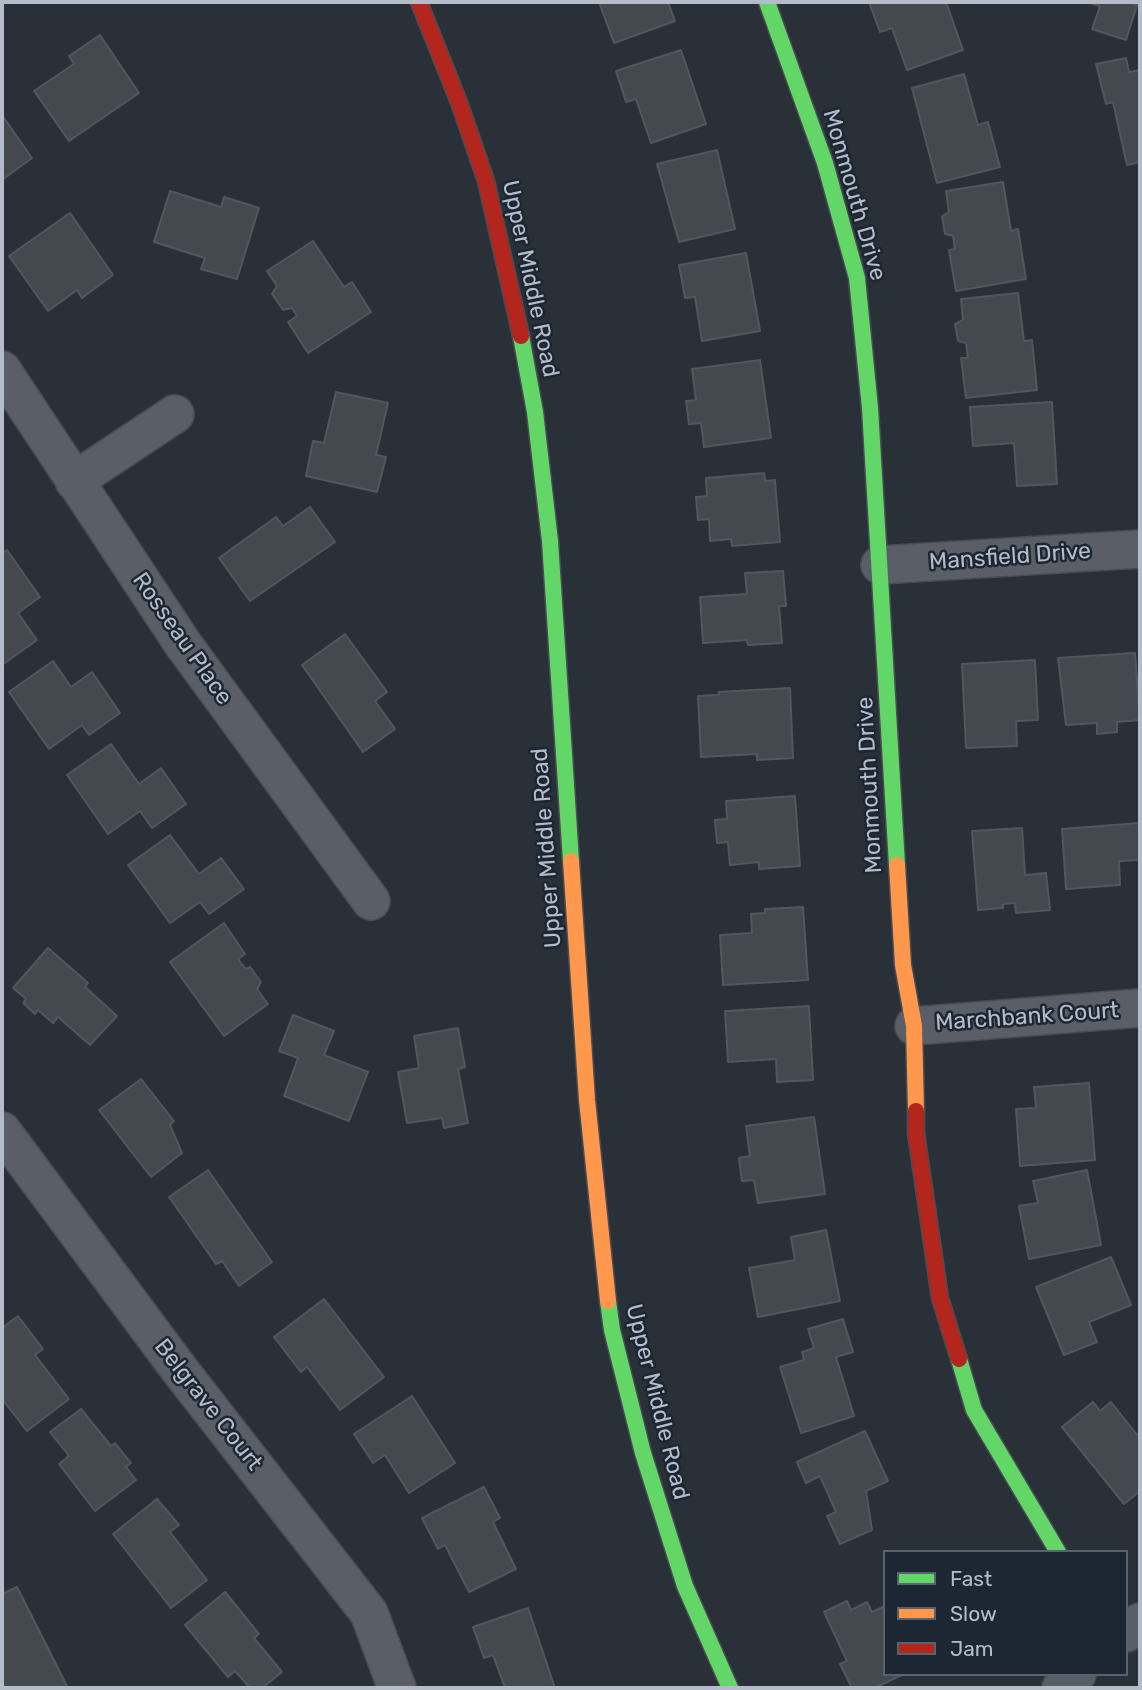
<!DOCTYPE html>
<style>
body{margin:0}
#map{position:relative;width:1142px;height:1690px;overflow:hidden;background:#2a3038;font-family:Rubik,sans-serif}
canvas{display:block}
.frame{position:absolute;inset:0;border:4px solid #b4bcc9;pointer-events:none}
.legend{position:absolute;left:883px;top:1550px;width:245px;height:126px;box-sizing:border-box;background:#1d2633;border:2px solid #59626f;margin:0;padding:9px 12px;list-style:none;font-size:21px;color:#b4bcc9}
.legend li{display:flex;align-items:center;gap:14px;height:35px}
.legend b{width:35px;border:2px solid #59626f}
</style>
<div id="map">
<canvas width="1142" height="1690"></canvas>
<div class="frame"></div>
<ul class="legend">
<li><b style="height:9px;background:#63d668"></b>Fast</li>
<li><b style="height:9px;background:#ff974d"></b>Slow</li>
<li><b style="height:9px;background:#b3261e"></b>Jam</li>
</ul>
</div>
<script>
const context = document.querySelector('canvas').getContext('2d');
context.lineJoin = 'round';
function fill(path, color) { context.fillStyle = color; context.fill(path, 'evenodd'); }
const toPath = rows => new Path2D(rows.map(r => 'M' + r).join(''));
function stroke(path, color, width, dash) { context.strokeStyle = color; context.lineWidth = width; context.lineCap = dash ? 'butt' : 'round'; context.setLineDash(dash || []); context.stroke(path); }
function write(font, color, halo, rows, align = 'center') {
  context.font = font + ' Rubik,sans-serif'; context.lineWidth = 5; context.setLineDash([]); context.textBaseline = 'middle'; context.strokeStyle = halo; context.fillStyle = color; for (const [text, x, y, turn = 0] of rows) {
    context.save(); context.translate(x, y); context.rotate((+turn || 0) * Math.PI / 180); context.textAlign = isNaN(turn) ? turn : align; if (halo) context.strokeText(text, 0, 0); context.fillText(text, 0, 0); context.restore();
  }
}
const building = toPath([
 [599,2,668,2,675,21,614,43,599,2],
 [869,2,946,2,963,50,907,70,892,28,880,32,869,2],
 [1087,2,1126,2,1137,5,1126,40,1092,29,1100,6,1087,2],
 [100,35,139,93,69,141,34,91,74,64,69,56,100,35],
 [681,50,706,124,651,143,636,99,626,102,616,71,681,50],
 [1126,58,1129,72,1140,70,1140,162,1127,165,1113,102,1106,104,1096,64,1126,58],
 [964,74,978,125,988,122,1000,167,937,183,912,88,964,74],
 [2,115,32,158,2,180,2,115],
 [717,150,735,229,679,242,657,164,717,150],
 [1003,182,1011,231,1018,229,1026,279,956,291,949,250,955,249,953,236,945,234,942,216,949,212,946,191,1003,182],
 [170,191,221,207,224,197,259,208,237,279,201,269,205,258,154,242,170,191],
 [70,213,113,275,82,298,77,290,48,311,9,256,70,213],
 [313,241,344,287,352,282,371,312,308,353,288,322,297,316,292,308,283,310,272,294,277,286,267,271,313,241],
 [746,253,760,331,702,341,695,297,685,298,679,265,746,253],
 [1018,293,1024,341,1032,340,1037,390,966,398,961,358,968,358,966,343,958,341,955,324,963,320,961,299,1018,293],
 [760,360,771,438,704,447,701,423,689,424,686,401,696,400,692,369,760,360],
 [336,392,388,403,376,455,386,457,377,492,306,476,313,441,324,443,336,392],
 [1052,402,1057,484,1017,486,1014,443,973,446,970,407,1052,402],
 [764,473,765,481,775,480,780,542,732,546,731,539,710,541,709,519,698,520,696,497,707,496,706,478,764,473],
 [310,507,335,542,250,601,219,558,276,517,283,526,310,507],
 [7,550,40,597,18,613,37,640,2,665,2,554,7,550],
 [783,571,786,606,779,606,782,643,748,645,747,640,703,643,700,597,747,594,745,573,783,571],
 [345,634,387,692,375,701,395,729,363,752,302,665,345,634],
 [1135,653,1140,720,1117,722,1117,732,1097,734,1097,723,1066,725,1058,658,1135,653],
 [1035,660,1038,720,1016,721,1017,746,966,748,962,664,1035,660],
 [53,661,71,687,92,672,120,713,89,735,82,725,49,749,9,692,53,661],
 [790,688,793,758,757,760,757,754,701,757,698,696,719,695,719,692,790,688],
 [111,744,139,784,161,768,186,804,152,828,140,811,108,834,67,775,111,744],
 [795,796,800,866,759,869,759,862,730,865,728,842,717,843,715,820,727,819,726,801,795,796],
 [1140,823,1140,860,1119,861,1120,885,1066,889,1062,829,1140,823],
 [1022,828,1025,875,1046,873,1050,910,1016,913,1015,903,1003,904,1003,908,978,910,972,831,1022,828],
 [170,835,199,874,221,858,244,889,209,914,200,902,170,923,128,865,170,835],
 [803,907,808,980,723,985,720,935,752,933,751,914,765,913,765,909,803,907],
 [224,923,245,954,238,959,246,969,250,967,261,982,257,989,268,1004,224,1036,170,962,224,923],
 [48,948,88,983,85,987,117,1016,90,1045,58,1017,53,1023,38,1010,35,1014,23,1003,26,999,13,988,48,948],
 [809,1006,813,1080,777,1082,776,1059,728,1062,725,1011,809,1006],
 [293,1015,334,1031,324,1055,368,1072,349,1121,284,1096,298,1058,279,1051,293,1015],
 [458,1028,465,1067,458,1069,468,1123,444,1128,442,1118,407,1123,398,1072,419,1068,414,1036,458,1028],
 [141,1079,174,1121,170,1125,182,1153,151,1177,99,1110,141,1079],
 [1089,1083,1095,1160,1020,1166,1016,1109,1036,1108,1034,1087,1089,1083],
 [814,1117,825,1194,758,1203,754,1180,742,1181,739,1158,750,1156,746,1126,814,1117],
 [208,1170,272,1262,239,1286,222,1261,216,1264,169,1197,208,1170],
 [1087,1170,1101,1245,1029,1259,1019,1206,1038,1203,1033,1181,1087,1170],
 [826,1230,840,1301,758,1317,749,1268,795,1260,791,1237,826,1230],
 [1111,1257,1131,1305,1089,1322,1097,1342,1064,1355,1036,1287,1111,1257],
 [324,1299,384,1377,340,1410,307,1367,301,1372,274,1337,324,1299],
 [18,1316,43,1349,35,1355,69,1399,27,1431,2,1399,2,1328,18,1316],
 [843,1319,853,1352,836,1357,854,1416,801,1433,780,1367,804,1360,802,1352,814,1348,808,1329,843,1319],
 [412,1396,455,1463,409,1493,385,1455,373,1463,354,1434,412,1396],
 [1093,1402,1100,1411,1111,1402,1137,1435,1140,1432,1140,1491,1124,1504,1062,1427,1093,1402],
 [81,1409,111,1446,115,1443,131,1463,126,1467,136,1480,95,1511,59,1464,69,1456,50,1432,81,1409],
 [865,1431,888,1481,866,1491,872,1530,840,1544,827,1516,836,1512,820,1476,806,1483,797,1462,865,1431],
 [484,1487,500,1518,493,1522,516,1569,469,1592,445,1545,438,1549,422,1518,484,1487],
 [157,1499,179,1525,170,1532,207,1580,171,1608,113,1534,157,1499],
 [17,1587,68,1688,2,1688,2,1594,17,1587],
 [225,1592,259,1634,254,1638,282,1672,262,1688,250,1688,235,1671,228,1677,185,1625,225,1592],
 [847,1601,851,1610,867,1602,872,1612,885,1606,885,1674,904,1674,874,1688,852,1688,840,1664,847,1661,824,1612,847,1601],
 [528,1608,555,1688,505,1688,493,1655,484,1658,473,1627,528,1608]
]);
const street = toPath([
 [2,370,183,644,371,901],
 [74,481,175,414],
 [880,565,1140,549],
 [914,1026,1140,1008],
 [2,1131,179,1369,369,1613,397,1688],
 [1126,1633,1140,1622],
 [1061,1688,1077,1674]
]);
const fast = toPath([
 [767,2,825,163,857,278,870,408,897,865],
 [521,336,535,412,550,541,571,861],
 [608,1301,612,1330,643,1453,685,1586,730,1688],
 [959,1359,974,1410,1058,1552]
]);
const slow = toPath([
 [571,861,587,1100,608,1301],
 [897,865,903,965,914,1026,916,1111]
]);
const jam = toPath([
 [419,2,460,105,486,181,521,336],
 [916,1111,916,1133,940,1298,959,1359]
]);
const streetNames = [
 ["Monmouth Drive",854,195,74],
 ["Upper Middle Road",530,279,78],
 ["Mansfield Drive",1010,557,-4],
 ["Rosseau Place",182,639,55],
 ["Monmouth Drive",870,785,-93],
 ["Upper Middle Road",547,848,-94],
 ["Marchbank Court",1027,1017,-4],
 ["Upper Middle Road",657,1402,76],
 ["Belgrave Court",208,1405,52]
];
fill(building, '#444950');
stroke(building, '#52575f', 2);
stroke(street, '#484c53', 40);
stroke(fast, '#484c53', 19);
stroke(slow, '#484c53', 19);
stroke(jam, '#484c53', 19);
stroke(street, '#5a5e66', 37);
stroke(fast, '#63d668', 16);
stroke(slow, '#ff974d', 16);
stroke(jam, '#b3261e', 16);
write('23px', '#b4bcc9', '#1d2633', streetNames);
</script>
